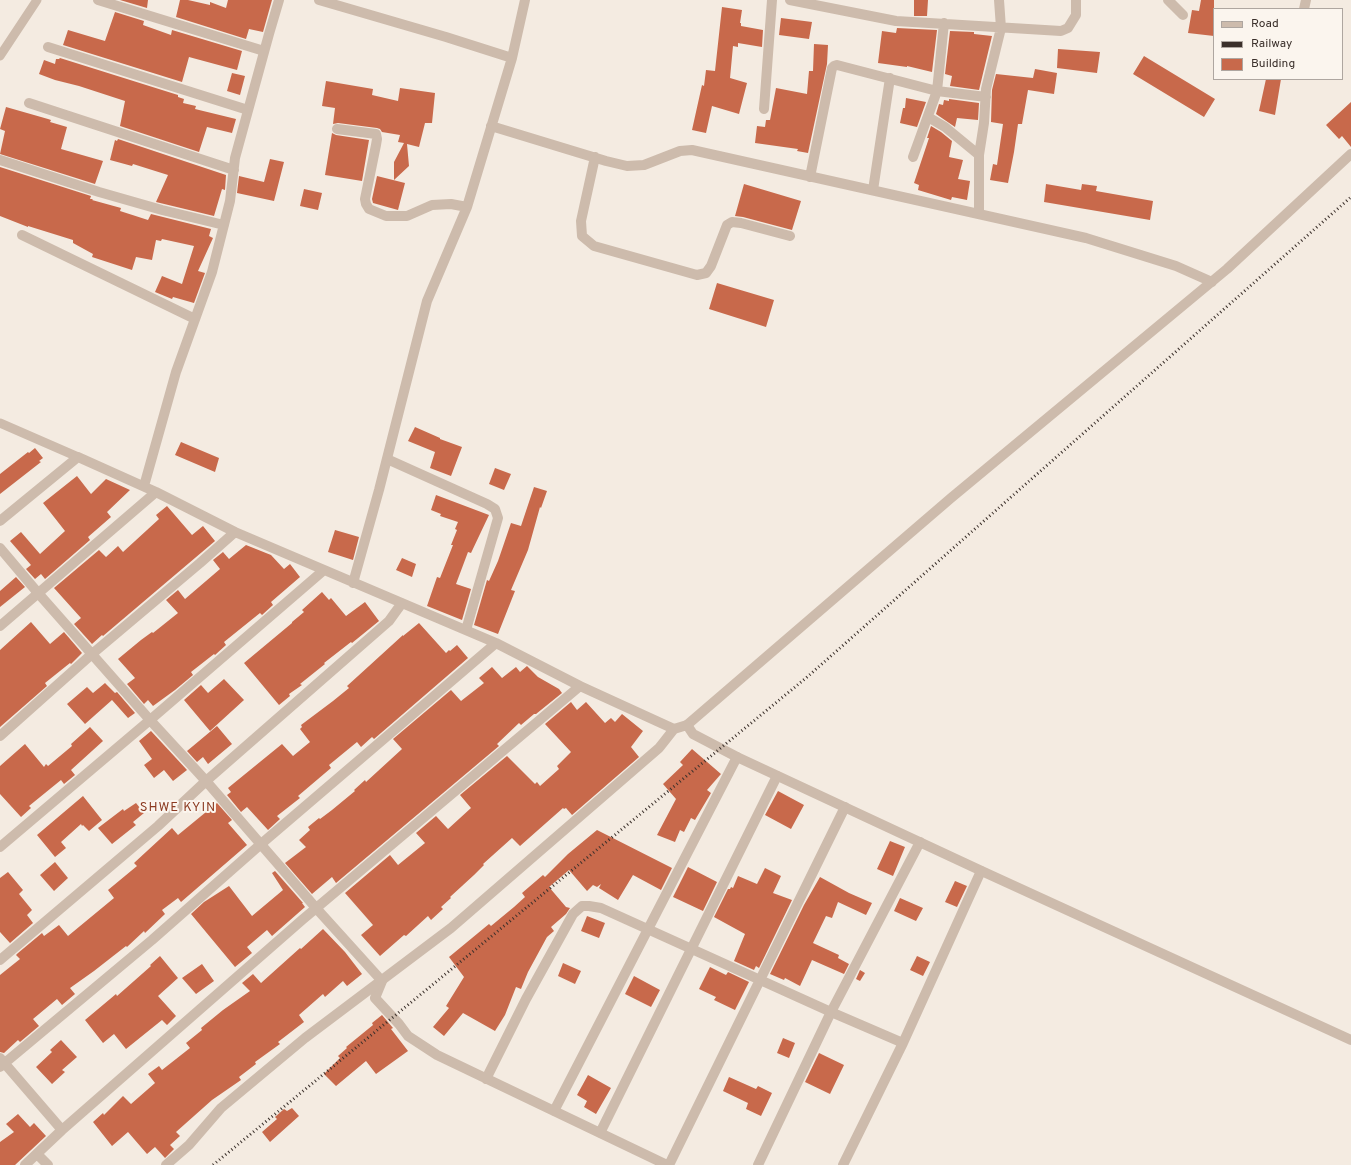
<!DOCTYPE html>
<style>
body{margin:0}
#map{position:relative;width:1351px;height:1165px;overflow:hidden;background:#f4ebe1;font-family:Overpass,sans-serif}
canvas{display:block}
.legend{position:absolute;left:1213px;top:8px;width:130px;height:72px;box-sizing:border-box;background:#fbf5ee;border:1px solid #aea6a0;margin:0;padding:5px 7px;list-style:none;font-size:12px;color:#3b302b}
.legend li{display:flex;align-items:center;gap:8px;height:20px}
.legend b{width:20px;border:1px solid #aea6a0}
</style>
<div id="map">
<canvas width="1351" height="1165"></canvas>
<ul class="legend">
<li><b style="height:5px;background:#cdbbac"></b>Road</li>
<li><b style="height:5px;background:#3b302b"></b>Railway</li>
<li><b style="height:11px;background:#c8694b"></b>Building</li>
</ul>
</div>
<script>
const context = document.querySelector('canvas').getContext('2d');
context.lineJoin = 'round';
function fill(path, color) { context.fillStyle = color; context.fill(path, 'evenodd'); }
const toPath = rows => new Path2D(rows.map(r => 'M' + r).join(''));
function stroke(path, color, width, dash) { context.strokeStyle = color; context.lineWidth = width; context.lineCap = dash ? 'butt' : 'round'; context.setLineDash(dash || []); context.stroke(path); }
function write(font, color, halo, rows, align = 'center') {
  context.font = font + ' Overpass,sans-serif'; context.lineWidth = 4; context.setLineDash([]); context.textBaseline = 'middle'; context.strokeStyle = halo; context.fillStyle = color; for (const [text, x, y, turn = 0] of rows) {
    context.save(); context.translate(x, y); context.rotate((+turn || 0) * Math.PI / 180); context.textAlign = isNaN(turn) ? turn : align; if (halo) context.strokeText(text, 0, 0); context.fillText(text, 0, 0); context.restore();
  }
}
const building = toPath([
 [120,0,148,0,147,8],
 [180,0,188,0,210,5,210,2,226,8,228,0,272,0,263,32,249,29,246,39,176,17],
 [914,0,928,0,927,16,914,16],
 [1201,0,1214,0,1214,36,1188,33,1192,10,1199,11],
 [722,7,742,10,740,23,741,23,741,26,763,30,762,47,738,43,738,47,733,46,730,78,747,83,739,114,712,106,706,133,692,130,702,85,704,86,706,70,715,71],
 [115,12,144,21,143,25,171,35,172,30,242,51,237,70,189,57,182,82,63,45,68,30,105,41],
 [781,18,812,22,809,39,779,35],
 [897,28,937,30,932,72,907,66,907,67,878,63,882,31,896,33],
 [950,31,974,32,974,34,992,36,979,90,950,86,952,76,945,74],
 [814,44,828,45,827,64,808,153,797,151,798,149,755,143,757,126,765,127,766,120,770,120,776,88,807,94,809,71,813,71],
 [1058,49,1100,52,1097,73,1057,68],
 [1144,56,1215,99,1204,117,1133,74],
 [60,58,178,95,178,97,184,99,183,103,196,106,195,109,236,119,232,133,207,127,199,152,120,126,125,101,79,86,55,80,39,74,44,60,55,64,56,59,59,59],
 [1035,69,1057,73,1054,94,1028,90,1022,124,1018,124,1014,152,1008,183,990,180,993,164,997,165,1003,124,991,122,992,90,996,74,1033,78],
 [232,73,245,76,240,95,227,91],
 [1266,79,1281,79,1275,115,1259,111],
 [326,81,373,89,372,95,398,101,400,88,435,93,432,123,425,123,419,147,407,144,409,166,394,180,394,162,404,143,398,142,400,135,382,132,380,129,377,128,338,123,333,124,335,108,322,106],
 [906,98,926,102,917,127,900,123,903,108,905,108],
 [949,99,979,103,978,120,957,118,955,127,936,114,939,104,943,105,944,100,949,101],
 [1351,102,1351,147,1342,136,1339,139,1326,125],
 [6,107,48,119,51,120,50,122,67,127,61,149,103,161,95,184,0,154,5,131,0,129],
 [931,126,941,132,952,141,949,157,963,160,958,179,970,181,967,200,952,197,951,200,918,190,919,185,914,183,929,138,927,138],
 [332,133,336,135,369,140,362,181,325,175],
 [118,139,226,175,225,190,222,189,214,216,156,202,168,175,133,164,132,166,110,160,115,140,117,141],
 [270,159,284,162,274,201,237,193,239,176,264,182],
 [0,167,91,196,90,199,93,199,92,200,121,208,120,211,148,220,151,214,211,229,209,236,213,238,198,271,205,273,194,303,173,297,172,299,155,292,162,276,182,284,194,246,162,239,161,241,156,240,152,260,136,257,132,270,92,257,93,254,73,243,73,240,28,226,28,227,0,216],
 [377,176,405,183,398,210,373,203,372,199],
 [744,184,801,201,792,230,743,217,735,216],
 [1046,184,1081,190,1082,184,1097,186,1096,191,1153,201,1150,220,1044,202],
 [304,189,322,193,318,210,300,206],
 [717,283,774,300,766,327,709,309],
 [415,427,440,438,440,439,462,447,451,476,430,468,435,452,408,441],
 [181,442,219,458,215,472,175,455],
 [35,448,43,458,39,461,41,462,0,494,0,474,28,452,29,453],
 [495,468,511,474,504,490,489,484],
 [77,476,91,494,106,479,130,490,107,512,111,517,88,537,90,540,45,579,41,574,35,579,26,569,31,565,10,541,21,532,40,554,65,531,43,503],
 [534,487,547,491,541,508,540,507,528,550,511,590,515,591,498,634,474,625,487,580,489,581,498,561,511,523,521,526],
 [436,495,489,515,471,553,468,552,456,584,471,589,462,620,427,606,437,577,440,578,453,545,451,545,457,530,455,529,458,522,440,516,441,514,431,510],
 [167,506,192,535,203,526,215,541,103,636,102,635,92,644,74,624,81,618,54,588,99,550,106,557,118,546,123,552,159,519,156,515],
 [335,530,359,537,353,560,328,552],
 [246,545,271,555,284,569,290,564,300,577,271,602,273,605,262,615,260,613,224,642,226,645,215,655,214,654,191,672,193,675,175,690,153,706,148,700,144,704,127,684,135,678,118,659,141,640,152,632,153,633,178,613,166,600,178,590,185,599,220,569,213,560,223,552,229,559],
 [402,558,416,564,412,577,396,570],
 [16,577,25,587,0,607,0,591],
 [322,592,329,600,331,598,346,616,365,602,379,621,352,643,351,642,324,663,325,664,300,684,302,685,289,694,290,696,279,705,244,663,292,623,292,622,304,612,302,610],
 [31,622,50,644,64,632,82,653,71,664,70,663,45,683,47,686,0,727,0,650],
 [419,623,446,653,449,650,450,651,457,645,468,658,374,739,372,737,361,747,357,742,329,765,331,768,298,796,300,798,277,816,280,819,268,830,247,807,241,812,227,795,231,792,228,788,282,744,293,756,310,742,300,729,302,727,301,725,333,701,349,688,347,686,369,666,403,635,403,636],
 [527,666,538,677,559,689,562,693,536,714,534,714,521,725,519,723,497,744,499,746,336,883,332,877,312,894,285,863,306,847,299,840,310,830,308,827,319,818,320,819,332,810,355,791,354,790,365,780,366,782,402,749,393,739,451,690,461,701,484,683,479,678,492,667,502,678,516,667,520,672],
 [224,679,244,700,210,731,184,700,201,685,208,693],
 [105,683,115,693,117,692,135,713,128,718,112,700,85,724,67,704,87,687,93,693],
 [571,702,577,710,586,702,605,723,611,718,615,722,622,714,643,731,631,747,639,757,572,815,566,808,564,809,563,808,520,846,512,838,483,864,484,865,474,875,450,897,451,898,441,907,443,909,431,920,428,916,406,936,404,935,380,956,361,935,373,925,345,893,390,855,398,865,425,843,416,833,436,816,448,829,471,808,460,795,507,756,535,784,537,782,540,786,559,769,557,766,571,752,545,724],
 [217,726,232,744,208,764,203,757,197,762,187,751],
 [90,727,103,741,71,770,75,775,64,784,61,780,29,806,31,808,21,817,0,794,0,766,25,744,44,767,46,764,48,766,72,746,71,744],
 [151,731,187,770,173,781,164,770,154,778,144,765,152,759,139,741],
 [692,749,721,774,707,790,711,793,695,820,691,818,684,832,680,830,675,842,657,835,676,799,663,784,683,765,680,762],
 [778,791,804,805,791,829,765,815],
 [83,796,102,820,89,831,83,825,82,826,81,824,61,842,66,848,55,857,37,835],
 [136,803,144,813,133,822,136,825,112,844,98,828,123,809,124,811],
 [217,803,232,820,228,823,247,845,181,902,178,898,162,910,165,914,145,933,144,931,127,947,126,946,94,971,70,988,75,994,62,1005,57,999,33,1019,39,1026,20,1042,18,1040,4,1053,0,1052,0,975,20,959,16,955,18,953,42,933,44,936,59,925,68,936,114,898,108,890,137,866,134,863,172,828,178,835],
 [597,830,672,868,661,890,633,875,618,900,599,888,601,884,597,887,593,885,587,891,569,870,549,887,566,907,570,908,566,914,551,927,554,931,547,937,528,972,521,989,516,987,505,1015,495,1031,463,1013,444,1036,433,1027,449,1008,446,1006,464,977,449,957,489,924,491,926,514,907,525,897,522,893,543,875,545,877,568,854],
 [890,841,905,847,893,876,877,869],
 [55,862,68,878,54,891,40,875],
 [688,867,717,882,703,911,673,897],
 [765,868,781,876,773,893,792,900,759,968,756,966,754,970,734,961,745,934,714,917,728,889,730,889,731,887,733,888,738,876,757,884],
 [275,871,303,903,302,903,305,907,272,936,267,930,247,947,252,953,235,967,191,914,204,902,229,886,252,916,283,890,272,873],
 [8,872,23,890,19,894,32,910,27,915,33,923,10,943,0,932,0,878],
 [820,877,849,893,872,903,866,915,838,902,832,918,826,916,813,943,839,955,838,958,849,964,844,974,812,960,800,986,785,978,784,980,770,974,804,905],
 [955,881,967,886,957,907,945,902],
 [900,898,923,908,916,921,894,911],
 [587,916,605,923,599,938,581,931],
 [323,929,345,952,362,974,347,986,343,981,325,997,323,994,299,1015,304,1022,278,1042,280,1044,255,1062,256,1064,239,1077,241,1080,212,1100,176,1132,180,1136,170,1145,174,1149,165,1158,155,1147,147,1154,128,1132,112,1146,93,1122,103,1113,104,1115,123,1096,131,1104,155,1083,148,1074,159,1066,162,1070,190,1048,186,1043,202,1030,201,1028,223,1010,250,991,242,983,253,974,261,983,300,948,301,949],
 [160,956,178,978,158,996,176,1016,167,1025,162,1020,126,1049,114,1034,103,1043,85,1020,116,994,117,996,151,966,150,965],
 [917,956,930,962,923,976,910,970],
 [563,963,581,971,575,984,558,976],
 [202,964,214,981,196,994,182,978],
 [710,967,726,975,728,972,749,982,735,1010,714,1000,716,997,699,989],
 [860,970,865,973,860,981,856,979],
 [634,976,660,990,651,1007,625,994],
 [382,1015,393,1028,391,1029,408,1051,376,1074,366,1061,336,1086,324,1074,340,1058,338,1056,347,1048,346,1047,373,1025,372,1023],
 [783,1038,795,1043,789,1058,777,1053],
 [61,1040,77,1057,62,1070,65,1072,52,1084,36,1067,52,1052,50,1050],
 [819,1053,844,1065,830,1094,805,1082],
 [588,1075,611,1088,596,1114,584,1107,587,1101,577,1095],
 [729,1077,756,1089,758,1086,772,1093,761,1116,746,1109,748,1103,723,1091],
 [292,1108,299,1116,270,1142,262,1132,277,1119,275,1117,284,1109,287,1111],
 [18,1114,30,1127,34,1123,46,1136,15,1165,0,1165,0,1142,14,1132,6,1124]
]);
const service = toPath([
 [0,56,37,0],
 [0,423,78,457]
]);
const minor = toPath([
 [98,0,264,51],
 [319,0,446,37,512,58],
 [790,0,896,21,1061,31,1068,28,1076,15,1076,0],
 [1168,0,1183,15],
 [1304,9,1306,0],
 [48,47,248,110],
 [29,103,234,170],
 [764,109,772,0],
 [928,117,945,127,979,155],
 [491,126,606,161,627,166,644,165,680,151,692,150,1086,238,1176,266,1212,282],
 [337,129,376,134,377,139,376,145,365,199,366,204,369,209,386,216,407,216,432,205,451,204,467,207],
 [595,157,581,221,582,236,594,246,697,275,706,273,711,266,727,225,732,222,741,223,790,236],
 [913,157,937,91,944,23],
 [0,160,99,192,162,210,224,225],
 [810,177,832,68,834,66,837,65,937,91,986,97],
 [873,190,890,78],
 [979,214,979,155,984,123,986,89,1001,28,999,0],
 [22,235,195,319],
 [387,459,487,504,495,509,498,518,466,630],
 [144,486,176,372,212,272,230,201,235,158,269,34,279,0],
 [0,521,78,457,156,492,235,532,496,643,580,686,674,729],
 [0,548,38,593,150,720,206,781,316,908,382,981,375,998,399,1024,408,1036,437,1055,667,1165],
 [353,583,379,490,427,301,467,207,512,58,525,0],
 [0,626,156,492],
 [687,725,951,498,1227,269,1351,154],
 [0,736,92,654,200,563,235,532],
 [0,847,150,720,324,570],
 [0,960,158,826,206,781,389,621,402,603],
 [0,1058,62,1130],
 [0,1067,152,940,261,844,496,643],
 [486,1079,526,999,573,914,582,906,589,906,601,908,831,1012,903,1043],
 [554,1111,737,757],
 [600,1133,777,776],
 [37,1154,48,1165],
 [25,1165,62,1130,302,920,580,686],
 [669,1165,845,807],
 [758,1165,831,1012,920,842],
 [843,1165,903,1043,981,871]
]);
const tertiary = toPath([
 [166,1165,189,1145,221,1108,305,1038,451,928,659,748,674,729,687,725,693,734,737,757,986,873,1351,1040]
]);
const rail = toPath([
 [213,1165,806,678,1351,197]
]);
const quarterNames = [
 ["SHWE KYIN",178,808]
];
fill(building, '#c8694b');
stroke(service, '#cdbbac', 9);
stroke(minor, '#cdbbac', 10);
stroke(tertiary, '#cdbbac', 10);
stroke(rail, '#3b302b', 3, [1, 3]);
context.letterSpacing = '1px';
write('13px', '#8c3b22', '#fbf5ee', quarterNames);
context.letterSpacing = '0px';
</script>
